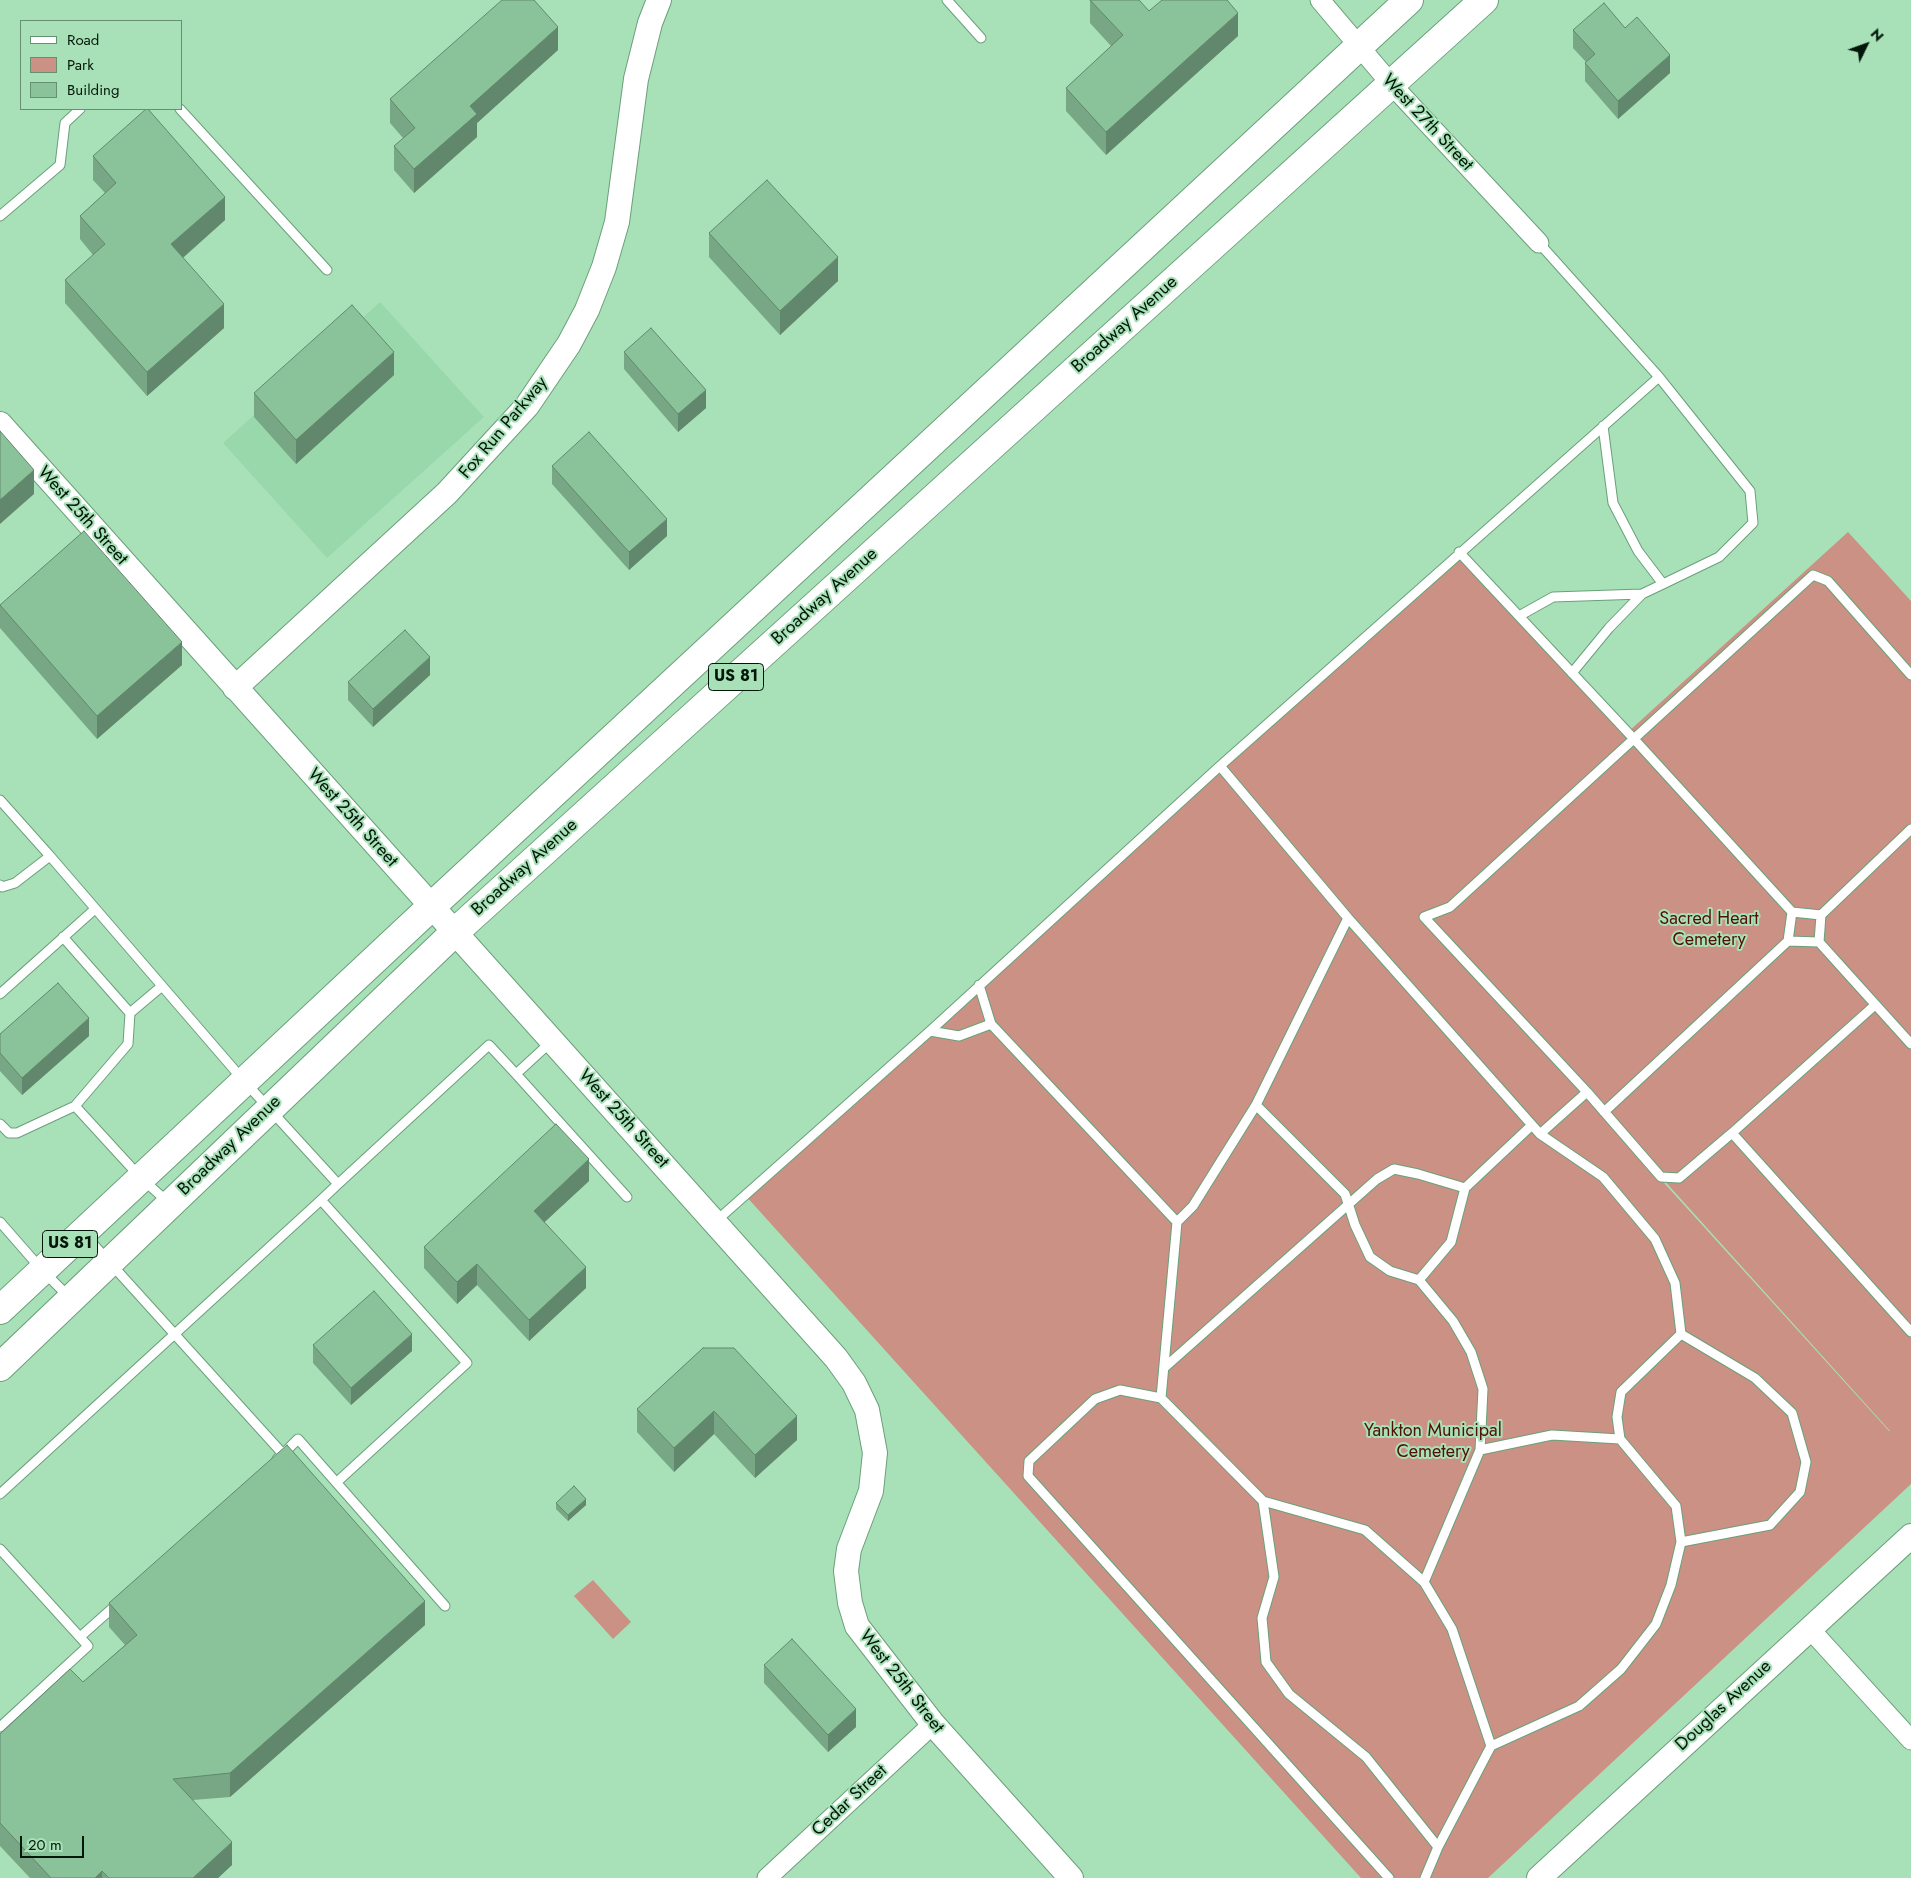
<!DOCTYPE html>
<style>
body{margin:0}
#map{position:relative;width:1911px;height:1878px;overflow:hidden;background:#a8e1b8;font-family:Jost,sans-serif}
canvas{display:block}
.legend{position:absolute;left:20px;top:20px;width:162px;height:90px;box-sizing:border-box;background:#a8e1b8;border:1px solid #669072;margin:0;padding:6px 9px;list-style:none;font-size:15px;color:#021709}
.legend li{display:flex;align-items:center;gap:10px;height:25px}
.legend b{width:25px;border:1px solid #669072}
.north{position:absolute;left:1841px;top:20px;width:50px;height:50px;-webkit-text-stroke:4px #a8e1b8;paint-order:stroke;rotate:48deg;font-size:14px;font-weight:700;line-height:20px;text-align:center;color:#021709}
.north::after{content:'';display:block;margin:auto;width:18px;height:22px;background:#021709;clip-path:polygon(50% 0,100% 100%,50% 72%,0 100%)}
.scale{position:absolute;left:20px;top:1836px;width:64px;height:22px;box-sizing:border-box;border:2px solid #021709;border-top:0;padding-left:6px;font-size:15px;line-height:18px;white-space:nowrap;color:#021709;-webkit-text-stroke:4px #a8e1b8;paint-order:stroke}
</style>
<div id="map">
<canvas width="1911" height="1878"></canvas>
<ul class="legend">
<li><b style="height:6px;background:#fff"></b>Road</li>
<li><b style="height:14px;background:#ca9184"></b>Park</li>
<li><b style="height:14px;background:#8ac29a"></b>Building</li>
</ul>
<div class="north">N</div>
<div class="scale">20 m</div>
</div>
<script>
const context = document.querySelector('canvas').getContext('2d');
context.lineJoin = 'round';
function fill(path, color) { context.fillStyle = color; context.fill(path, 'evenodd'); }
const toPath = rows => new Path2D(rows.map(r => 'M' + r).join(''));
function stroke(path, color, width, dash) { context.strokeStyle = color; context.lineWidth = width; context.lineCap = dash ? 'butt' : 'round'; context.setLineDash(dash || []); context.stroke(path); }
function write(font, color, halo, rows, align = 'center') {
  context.font = font + ' Jost,sans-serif'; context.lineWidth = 4; context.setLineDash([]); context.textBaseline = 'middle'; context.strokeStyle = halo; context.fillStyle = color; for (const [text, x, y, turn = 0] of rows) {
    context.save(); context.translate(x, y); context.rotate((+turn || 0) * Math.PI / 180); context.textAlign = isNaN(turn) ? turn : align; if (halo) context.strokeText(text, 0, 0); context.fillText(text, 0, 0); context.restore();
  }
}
const built = toPath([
 [380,302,484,417,327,558,223,443]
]);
const green = toPath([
 [1848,532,1911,601,1911,1484,1488,1878,1361,1878,745,1195,1459,552,1628,732],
 [1520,1024,1661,1177,1890,1431,1889,1431],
 [593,1580,631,1622,613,1639,574,1596]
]);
const service = toPath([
 [947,0,981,38],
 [180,109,327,270],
 [0,216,60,165,65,123,80,109],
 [1539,243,1659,377,1750,491,1753,523,1719,557,1663,584,1638,551,1613,503,1603,426],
 [1459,552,1634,739,1792,912,1821,915],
 [1519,616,1553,597,1642,594],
 [1572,673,1609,628,1642,594,1663,584],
 [0,800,50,856],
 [1911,829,1821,915,1819,942,1911,1044],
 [0,885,2,887,15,883,50,856,244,1081,338,1184,321,1200],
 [1792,912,1788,941,1819,942],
 [1348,918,1540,1134,1603,1177,1655,1239,1675,1283,1681,1334,1621,1392,1617,1417,1620,1439,1676,1506,1681,1542,1671,1585,1656,1624,1621,1669,1579,1706,1491,1746,1438,1847,1425,1878],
 [63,937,130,1013,162,986],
 [979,985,991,1024,1177,1222,1161,1398,1263,1501,1274,1577,1262,1618,1266,1662,1289,1694,1366,1757,1438,1847],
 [0,994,95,909],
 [1875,1005,1732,1133,1911,1332],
 [930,1031,959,1036,991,1024],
 [552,1041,516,1074,627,1197],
 [1256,1105,1345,1194,1355,1225,1370,1257,1390,1271,1419,1280,1453,1321,1471,1352,1483,1389,1480,1450],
 [75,1106,128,1044,130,1013],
 [1604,1112,1788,941],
 [0,1124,9,1133,17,1133,75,1106,141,1178,169,1203],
 [1732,1133,1679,1178,1661,1177,1587,1092,1424,917,1450,907,1813,575,1828,581,1911,675],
 [1540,1134,1587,1092],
 [338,1184,489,1045,516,1074],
 [0,1222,42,1270,69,1297],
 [715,1222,930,1031,1220,766,1659,377],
 [1177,1222,1193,1206,1256,1105,1348,918,1220,766],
 [84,1234,283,1454,277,1459],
 [1419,1280,1451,1242,1465,1188,1532,1125],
 [1681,1334,1755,1378,1792,1413,1806,1462,1800,1492,1770,1525,1681,1542],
 [1164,1368,1377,1179,1394,1169,1418,1174,1465,1188],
 [1161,1398,1120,1390,1095,1399,1029,1461,1028,1476,1389,1878],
 [283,1454,298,1439,445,1606],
 [0,1494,321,1200,467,1363,337,1482],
 [1263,1501,1365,1530,1424,1582,1452,1629,1491,1746],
 [0,1549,88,1646,0,1727],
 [1424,1582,1480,1450,1552,1435,1620,1439],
 [80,1637,117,1604]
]);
const minor = toPath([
 [1320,0,1391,84,1539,243],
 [1809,1628,1911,1740],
 [767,1878,933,1724]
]);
const tertiary = toPath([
 [0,424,836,1358,854,1383,867,1410,875,1453,871,1491,849,1549,846,1571,850,1603,857,1626,933,1724,1071,1878],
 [235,688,447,493,527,406,569,344,587,310,604,267,617,222,636,79,650,23,659,0],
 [1539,1878,1911,1536]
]);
const trunk = toPath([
 [0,1310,432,906,1409,0],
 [0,1367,455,932,1484,0]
]);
const wall = toPath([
 [1090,0,1149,11,1238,36,1106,155,1066,111,1066,88,1111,46,1090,23],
 [1625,28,1670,73,1618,119,1585,81,1585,63,1586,62,1573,48,1573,30],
 [558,50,477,123,477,137,414,193,394,170,394,146,403,138,390,123,390,99],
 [93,156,225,220,183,258,224,328,147,396,65,303,65,280,93,255,80,239,80,216,105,193,93,180],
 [709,233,838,281,780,335,709,257],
 [624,352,706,408,678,432,624,369],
 [394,375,296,464,254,417,254,393],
 [552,466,667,536,629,570,552,484],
 [0,605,182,665,97,739,0,628],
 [430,675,373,727,348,700,348,682],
 [0,1034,89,1036,22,1095,0,1071],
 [589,1181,544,1222,586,1288,529,1341,477,1285,457,1304,424,1268,424,1247],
 [313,1345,412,1351,351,1405,313,1363],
 [703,1348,797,1440,755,1478,714,1434,674,1472,637,1432,637,1409],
 [556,1503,586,1505,568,1521,556,1509],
 [109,1603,425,1625,230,1797,193,1800,232,1865,218,1878,30,1878,0,1846,0,1734,83,1682,125,1645,109,1627],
 [764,1665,856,1727,828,1752,764,1683]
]);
const shadedWall = toPath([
 [1238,13,1238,36,1106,155,1106,132],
 [558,27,558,50,477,123,477,137,414,193,414,169,470,106],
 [1670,55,1670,73,1618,119,1618,101],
 [225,197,225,220,171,268,171,244],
 [838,257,838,281,780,335,780,311],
 [224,304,224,328,147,396,147,372],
 [394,352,394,375,296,464,296,440],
 [706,390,706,408,678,432,678,414],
 [34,470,34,494,0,524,0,500],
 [667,519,667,536,629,570,629,552],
 [182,642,182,665,97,739,97,716],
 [430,657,430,675,373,727,373,709],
 [89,1018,89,1036,22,1095,22,1078],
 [589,1159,589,1181,534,1232,534,1211],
 [477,1264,477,1285,457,1304,457,1282],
 [586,1267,586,1288,529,1341,529,1320],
 [412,1334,412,1351,351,1405,351,1388],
 [714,1411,714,1434,674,1472,674,1448],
 [797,1416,797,1440,755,1478,755,1455],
 [586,1499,586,1505,568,1521,568,1515],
 [425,1601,425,1625,230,1797,230,1773],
 [856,1709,856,1727,828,1752,828,1735],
 [232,1842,232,1865,218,1878,193,1878],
 [102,1871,102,1878,95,1878]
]);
const building = toPath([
 [502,0,534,0,558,27,470,106,477,114,414,169,394,146,415,128,390,99,502,0],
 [1090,0,1139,0,1149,11,1162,0,1227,0,1238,13,1106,132,1066,88,1123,35,1090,0],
 [1604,3,1625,28,1637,17,1670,55,1618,101,1585,63,1595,54,1573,30,1604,3],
 [146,109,148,109,225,197,171,244,224,304,147,372,65,280,105,244,80,216,116,183,93,156,146,109],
 [767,180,838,257,780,311,709,233,767,180],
 [352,305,394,352,296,440,254,393,352,305],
 [651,328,706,390,678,414,624,352,651,328],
 [0,431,34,470,0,500,0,431],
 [589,432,667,519,629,552,552,466,589,432],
 [84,531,182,642,97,716,0,605,84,531],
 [405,630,430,657,373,709,348,682,405,630],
 [58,983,89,1018,22,1078,0,1053,0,1034,58,983],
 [556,1124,589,1159,534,1211,586,1267,529,1320,477,1264,457,1282,424,1247,556,1124],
 [374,1291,412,1334,351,1388,313,1345,374,1291],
 [703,1348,734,1348,797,1416,755,1455,714,1411,674,1448,637,1409,703,1348],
 [287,1445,425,1601,230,1773,173,1779,232,1842,193,1878,109,1878,102,1871,95,1878,51,1878,0,1823,0,1734,70,1669,83,1682,137,1635,109,1603,287,1445],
 [574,1486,586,1499,568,1515,556,1503,574,1486],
 [792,1639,856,1709,828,1735,764,1665,792,1639]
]);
const shields = [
 [736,677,55],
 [70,1244,55]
];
const shieldNames = [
 ["US 81",736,677],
 ["US 81",70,1244]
];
const streetNames = [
 ["West 27th Street",1427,123,47],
 ["Broadway Avenue",1125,325,-42],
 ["Fox Run Parkway",504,428,-50],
 ["West 25th Street",82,516,48],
 ["Broadway Avenue",825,597,-42],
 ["West 25th Street",352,818,48],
 ["Broadway Avenue",525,868,-42],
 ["West 25th Street",623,1119,48],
 ["Broadway Avenue",230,1146,-44],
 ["West 25th Street",901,1682,52],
 ["Douglas Avenue",1724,1706,-43],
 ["Cedar Street",850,1801,-43]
];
const parkNames = [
 ["Sacred Heart",1709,920],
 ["Cemetery",1709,941],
 ["Yankton Municipal",1433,1432],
 ["Cemetery",1433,1453]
];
fill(built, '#98d8ab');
fill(green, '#ca9184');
stroke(service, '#6aa07a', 11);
stroke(minor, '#6aa07a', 21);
stroke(tertiary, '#6aa07a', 26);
stroke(trunk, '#6aa07a', 30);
stroke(service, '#fff', 9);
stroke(minor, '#fff', 19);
stroke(tertiary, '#fff', 24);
stroke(trunk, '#fff', 28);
fill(wall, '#77a784');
fill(shadedWall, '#61886c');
fill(building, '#8ac29a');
stroke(building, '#61886c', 1);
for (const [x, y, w] of shields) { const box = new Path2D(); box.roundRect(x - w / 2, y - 13.5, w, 27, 4); context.fillStyle = '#a8e1b8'; context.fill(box); stroke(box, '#021709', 1); }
write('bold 16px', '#021709', null, shieldNames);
write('18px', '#021709', '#a8e1b8', streetNames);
write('18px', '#521003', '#a8e1b8', parkNames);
</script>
